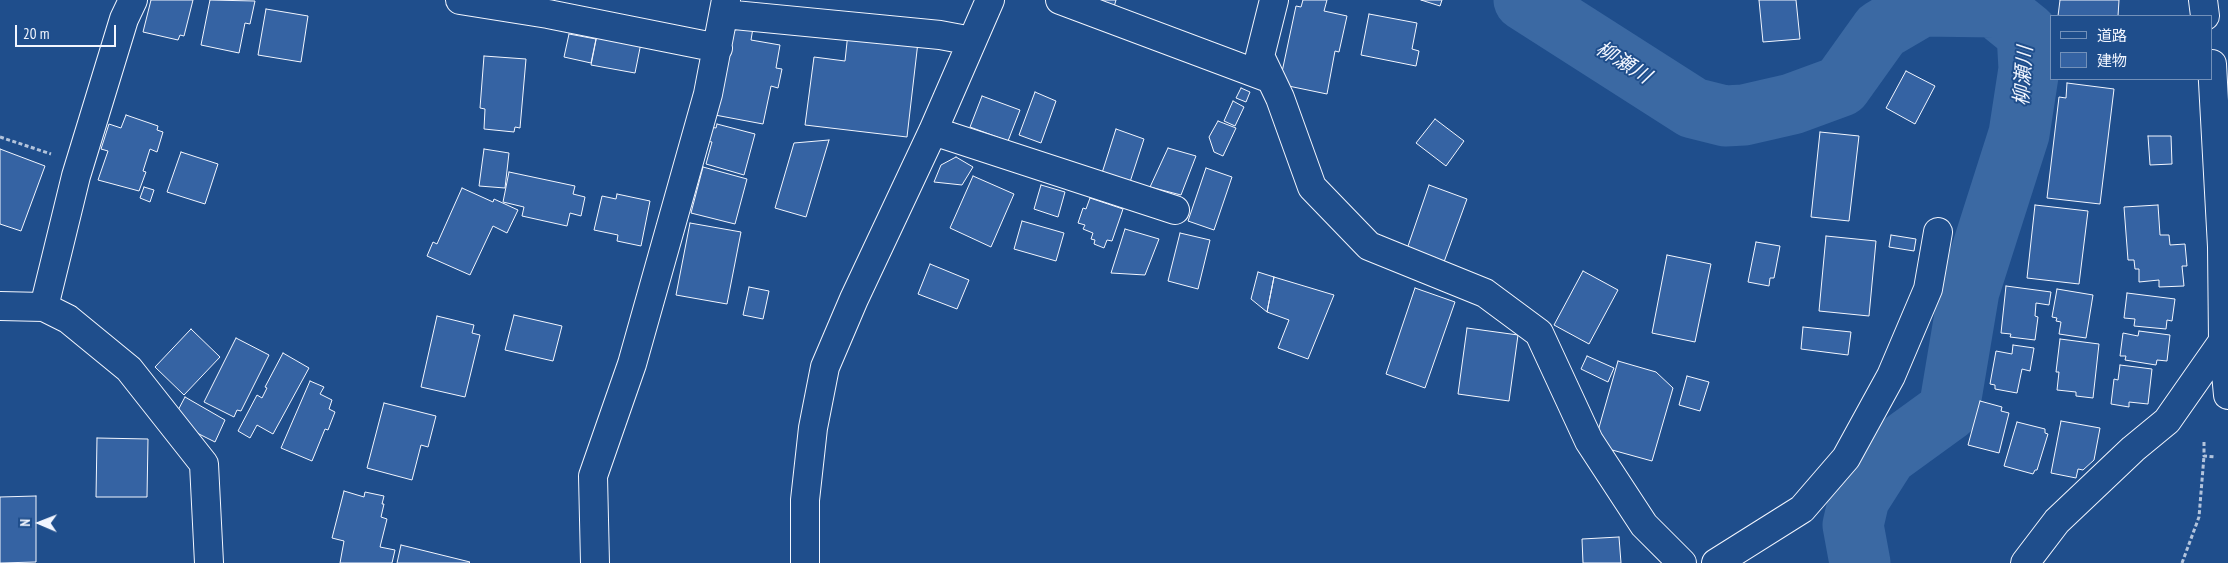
<!DOCTYPE html>
<meta charset="utf-8">
<style>
body{margin:0}
#map{position:relative;width:2228px;height:563px;overflow:hidden;background:#1f4e8c;font-family:"PT Sans Narrow","Noto Sans JP",sans-serif}
canvas{display:block}
.legend{position:absolute;left:2050px;top:15px;width:162px;height:65px;box-sizing:border-box;background:#1f4e8c;border:1px solid #7391ba;margin:0;padding:6px 9px;list-style:none;font-size:15px;color:#f2f6ff}
.legend li{display:flex;align-items:center;gap:10px;height:25px}
.legend b{width:25px;border:1px solid #7391ba}
.north{position:absolute;left:15px;top:498px;width:50px;height:50px;-webkit-text-stroke:4px #1f4e8c;paint-order:stroke;rotate:271deg;font-size:14px;font-weight:700;line-height:20px;text-align:center;color:#f2f6ff}
.north::after{content:'';display:block;margin:auto;width:18px;height:22px;background:#f2f6ff;clip-path:polygon(50% 0,100% 100%,50% 72%,0 100%)}
.scale{position:absolute;left:15px;top:25px;width:101px;height:22px;box-sizing:border-box;border:2px solid #f2f6ff;border-top:0;padding-left:6px;font-size:15px;line-height:18px;white-space:nowrap;color:#f2f6ff;-webkit-text-stroke:4px #1f4e8c;paint-order:stroke}
</style>
<div id="map">
<canvas width="2228" height="563"></canvas>
<ul class="legend">
<li><b style="height:6px;background:#1f4e8c"></b>道路</li>
<li><b style="height:14px;background:#3563a3"></b>建物</li>
</ul>
<div class="north">N</div>
<div class="scale">20 m</div>
</div>
<script>
const context = document.querySelector('canvas').getContext('2d');
context.lineJoin = 'round';
const toPath = rows => new Path2D(rows.map(r => 'M' + r).join(''));
function stroke(path, color, width, dash) { context.strokeStyle = color; context.lineWidth = width; context.lineCap = dash ? 'butt' : 'round'; context.setLineDash(dash || []); context.stroke(path); }
function fill(path, color) { context.fillStyle = color; context.fill(path, 'evenodd'); }
function write(font, color, halo, rows, align = 'center') {
  context.font = font + ' "PT Sans Narrow","Noto Sans JP",sans-serif'; context.lineWidth = 4; context.setLineDash([]); context.textBaseline = 'middle'; context.strokeStyle = halo; context.fillStyle = color; for (const [text, x, y, turn = 0] of rows) {
    context.save(); context.translate(x, y); context.rotate((+turn || 0) * Math.PI / 180); context.textAlign = isNaN(turn) ? turn : align; if (halo) context.strokeText(text, 0, 0); context.fillText(text, 0, 0); context.restore();
  }
}
const river = toPath([
 [1524,0,1693,108,1725,116,1744,115,1792,104,1841,86,1881,30,1922,6,1995,7,2027,33,2029,69,2019,134,1969,291,1949,410,1887,455,1859,499,1853,525,1860,563]
]);
const building = toPath([
 [151,0,193,0,184,36,180,35,178,40,143,32,151,0],
 [210,0,255,1,250,24,245,23,239,53,201,45,210,0],
 [1089,0,1116,0,1112,14,1089,0],
 [1303,0,1327,0,1324,11,1347,16,1339,52,1335,51,1327,94,1274,83,1282,72,1296,6,1301,7,1303,0],
 [1421,0,1442,0,1440,6,1421,0],
 [1759,0,1796,0,1800,39,1763,42,1759,0],
 [2060,0,2119,0,2118,16,2058,16,2060,0],
 [266,9,308,16,301,62,258,55,266,9],
 [1369,14,1417,23,1412,49,1419,51,1416,66,1361,55,1369,14],
 [738,26,753,28,751,40,780,45,776,68,782,69,778,88,771,86,763,124,715,115,731,36,738,26],
 [848,33,918,42,907,137,805,125,814,57,845,61,848,33],
 [569,34,596,39,591,63,564,57,569,34],
 [597,35,641,43,635,73,591,65,597,35],
 [484,56,526,59,520,128,515,127,514,132,484,129,485,109,480,108,484,56],
 [1906,71,1935,86,1915,124,1886,108,1906,71],
 [2067,83,2114,89,2100,204,2047,198,2059,97,2066,98,2067,83],
 [1241,88,1250,92,1246,102,1236,98,1241,88],
 [1035,92,1056,101,1041,143,1019,135,1035,92],
 [982,96,1020,110,1008,141,970,127,982,96],
 [1233,101,1244,107,1235,126,1224,121,1233,101],
 [126,115,158,126,157,130,163,132,157,152,150,149,143,171,146,172,139,191,98,180,108,151,101,149,109,124,121,128,126,115],
 [1435,119,1464,141,1446,166,1416,143,1435,119],
 [1218,121,1236,128,1223,156,1214,152,1209,137,1218,121],
 [717,124,755,134,744,175,706,164,712,142,706,141,710,127,716,128,717,124],
 [1116,129,1144,139,1130,182,1102,173,1116,129],
 [1820,132,1859,136,1849,221,1811,217,1820,132],
 [2148,136,2171,136,2172,164,2150,165,2148,136],
 [829,140,806,217,775,208,794,143,829,140],
 [1168,148,1196,156,1181,195,1150,187,1168,148],
 [0,149,45,166,21,231,0,224,0,149],
 [484,149,509,153,505,188,479,186,484,149],
 [181,152,218,164,205,204,167,192,181,152],
 [956,157,973,167,962,185,934,182,941,165,956,157],
 [703,167,747,179,735,224,691,213,703,167],
 [1206,168,1232,177,1214,230,1188,221,1206,168],
 [509,172,575,186,573,194,585,197,581,216,570,213,567,226,522,216,524,207,503,202,509,172],
 [973,176,1014,194,991,247,950,228,973,176],
 [1041,185,1065,192,1058,217,1034,209,1041,185],
 [1429,185,1467,199,1444,262,1407,249,1429,185],
 [144,187,154,190,150,202,140,198,144,187],
 [462,188,493,202,494,199,518,210,507,233,493,226,470,275,427,256,433,242,437,244,462,188],
 [617,194,650,201,641,246,617,241,618,235,594,230,602,196,616,199,617,194],
 [1090,198,1123,209,1112,241,1107,240,1104,248,1094,244,1095,240,1091,239,1093,233,1083,229,1085,225,1078,223,1083,208,1086,209,1090,198],
 [2035,205,2088,211,2079,284,2027,278,2035,205],
 [2158,205,2160,235,2169,235,2170,245,2185,244,2187,266,2182,266,2184,286,2159,287,2159,280,2139,282,2139,269,2135,269,2134,260,2128,260,2124,207,2158,205],
 [1022,221,1064,233,1056,261,1014,249,1022,221],
 [690,223,741,232,727,304,676,295,690,223],
 [1125,229,1159,239,1145,275,1111,273,1125,229],
 [1180,233,1210,240,1198,289,1168,281,1180,233],
 [1891,235,1916,239,1914,251,1889,247,1891,235],
 [1826,236,1876,241,1869,316,1819,311,1826,236],
 [1756,242,1780,246,1774,278,1770,278,1769,286,1748,282,1756,242],
 [1667,255,1711,264,1695,342,1652,333,1667,255],
 [930,264,969,280,957,309,918,294,930,264],
 [1583,271,1618,290,1589,344,1554,325,1583,271],
 [1258,272,1274,277,1267,312,1251,299,1258,272],
 [1274,277,1334,295,1308,359,1278,348,1289,320,1267,312,1274,277],
 [2006,286,2051,292,2049,305,2036,303,2035,316,2038,317,2035,340,2010,337,2011,334,2001,333,2006,286],
 [749,287,769,291,763,319,743,315,749,287],
 [1415,288,1455,302,1425,388,1386,374,1415,288],
 [2057,289,2093,295,2086,338,2059,334,2061,322,2056,321,2057,318,2052,317,2057,289],
 [2127,293,2175,299,2172,321,2167,320,2166,329,2134,326,2135,319,2124,318,2127,293],
 [514,315,562,326,553,361,505,350,514,315],
 [437,316,474,325,472,333,480,335,465,397,421,387,437,316],
 [1803,327,1851,332,1848,355,1801,349,1803,327],
 [1467,328,1518,335,1509,401,1458,394,1467,328],
 [191,329,220,357,184,395,155,367,191,329],
 [2139,331,2170,335,2167,361,2157,360,2156,365,2125,360,2126,356,2120,356,2123,333,2138,336,2139,331],
 [236,338,269,355,241,411,237,410,234,417,204,402,236,338],
 [2060,339,2099,344,2093,398,2076,396,2076,392,2057,390,2059,372,2056,372,2060,339],
 [2013,345,2034,348,2030,371,2022,369,2017,393,1995,389,1995,385,1990,384,1996,351,2012,354,2013,345],
 [283,353,309,368,273,434,257,425,250,438,238,431,257,395,262,398,267,388,265,387,283,353],
 [1587,356,1614,368,1608,382,1581,369,1587,356],
 [1618,361,1656,372,1673,388,1652,461,1594,445,1618,361],
 [2120,365,2152,369,2148,404,2129,402,2129,407,2111,404,2114,379,2118,380,2120,365],
 [1687,376,1709,382,1700,411,1679,405,1687,376],
 [310,381,324,387,320,394,332,400,329,409,335,412,328,430,325,429,312,461,281,448,310,381],
 [185,397,225,420,215,442,189,429,176,414,185,397],
 [1980,401,2002,407,2001,411,2009,413,1999,453,1968,445,1980,401],
 [384,403,436,416,428,447,421,445,412,480,367,468,384,403],
 [2061,421,2100,428,2094,460,2083,470,2078,469,2076,478,2051,473,2061,421],
 [2017,422,2045,429,2045,433,2048,434,2037,470,2035,470,2033,474,2004,466,2017,422],
 [97,438,148,439,147,497,96,497,97,438],
 [344,491,364,497,365,492,384,496,382,504,384,504,381,517,387,519,380,547,395,550,392,563,340,563,344,541,332,538,344,491],
 [36,496,36,562,0,563,0,497,36,496],
 [1619,537,1621,563,1583,563,1582,539,1619,537],
 [401,545,470,562,469,563,397,563,401,545]
]);
const path = toPath([
 [0,137,51,154],
 [2204,442,2204,456,2216,457],
 [2182,563,2199,517,2204,456]
]);
const minor = toPath([
 [460,0,548,14,718,48],
 [1060,0,1271,79],
 [1274,0,1260,56,1280,98,1312,187,1369,246,1485,293,1539,333,1589,441,1644,525,1682,563],
 [2203,0,2205,16],
 [724,14,940,35,972,41],
 [2212,64,2222,247,2223,341,2228,395],
 [933,131,1175,210],
 [0,306,44,307,68,319,129,369,204,464,209,563],
 [44,307,76,176,124,19,133,0],
 [595,563,593,476,632,364,708,94,726,0],
 [805,563,805,500,813,428,825,367,854,299,933,131,990,0],
 [1716,563,1802,509,1846,458,1891,376,1928,289,1938,232],
 [2025,563,2057,521,2133,449,2167,421,2223,341,2225,335]
]);
const waterNames = [
 ["柳瀬川",1623,63,32],
 ["柳瀬川",2024,76,-86]
];
stroke(river, '#3b69a3', 61);
fill(building, '#3563a3');
stroke(building, '#f2f6ff', 1);
stroke(minor, '#f2f6ff', 30);
stroke(path, '#b3c4dc', 3, [4, 2.5]);
stroke(minor, '#1f4e8c', 28);
write('italic 20px', '#f2f6ff', '#1f4e8c', waterNames);
</script>
